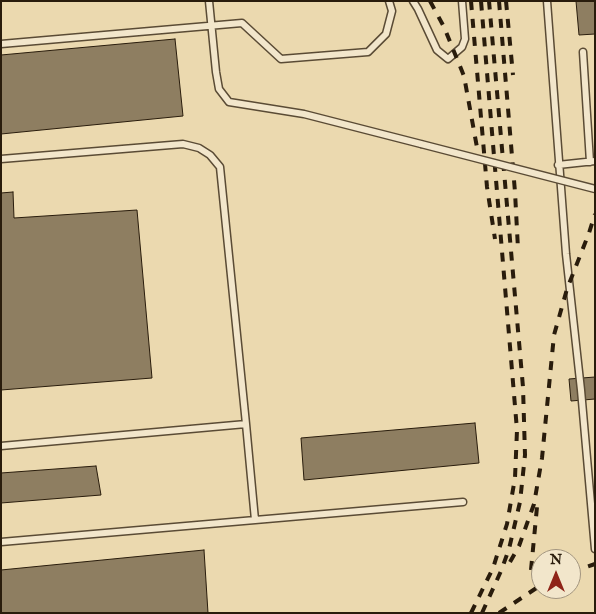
<!DOCTYPE html>
<style>
body{margin:0}
#map{position:relative;width:596px;height:614px;overflow:hidden;background:#ebd9af;font-family:"IM FELL English",serif}
canvas{display:block}
.frame{position:absolute;inset:0;border:2px solid #291c0c;pointer-events:none}
.north{position:absolute;left:531px;top:549px;width:50px;height:50px;box-sizing:border-box;background:#f2e6cb;border:1px solid #a2957f;border-radius:50%;rotate:0deg;font-size:14px;font-weight:700;line-height:20px;text-align:center;color:#291c0c}
.north::after{content:'';display:block;margin:auto;width:18px;height:22px;background:#8f2418;clip-path:polygon(50% 0,100% 100%,50% 72%,0 100%)}
</style>
<div id="map">
<canvas width="596" height="614"></canvas>
<div class="frame"></div>
<div class="north">N</div>
</div>
<script>
const context = document.querySelector('canvas').getContext('2d');
context.lineJoin = 'round';
function fill(path, color) { context.fillStyle = color; context.fill(path, 'evenodd'); }
const toPath = rows => new Path2D(rows.map(r => 'M' + r).join(''));
function stroke(path, color, width, dash) { context.strokeStyle = color; context.lineWidth = width; context.lineCap = dash ? 'butt' : 'round'; context.setLineDash(dash || []); context.stroke(path); }
const building = toPath([
 [576,1,595,1,595,34,579,35,576,1],
 [175,39,183,116,1,134,1,55,175,39],
 [13,192,14,218,137,210,152,378,1,390,1,193,13,192],
 [595,377,595,399,571,401,569,379,595,377],
 [475,423,479,463,304,480,301,438,475,423],
 [96,466,101,495,1,503,1,473,96,466],
 [204,550,208,613,1,613,1,570,204,550]
]);
const lane = toPath([
 [209,1,216,72,219,89,229,102,304,114,421,144],
 [413,1,418,9,437,50,448,59,462,47,465,39,462,1],
 [547,1,566,254,581,390,595,549],
 [1,44,242,23,281,59,368,52,386,34,392,11,389,1],
 [583,52,590,162],
 [1,159,183,144,199,148,210,155,220,167,246,424],
 [558,165,595,161],
 [1,446,246,424,255,520],
 [1,542,463,502]
]);
const rail = toPath([
 [430,1,444,27,464,76,478,153],
 [471,1,487,187,495,239],
 [499,1,515,192,518,249],
 [506,1,513,75],
 [510,562,519,546,534,504,542,458,554,335,567,289,589,233,595,214],
 [531,570,537,507],
 [571,572,595,564],
 [471,613,493,568,507,524,515,478,517,430,481,1],
 [482,613,501,571,509,549,520,502,525,455,523,387,489,1],
 [499,613,541,585]
]);
const laneBridge = toPath([
 [421,144,595,189]
]);
fill(building, '#8e7e61');
stroke(building, '#291c0c', 1);
stroke(lane, '#5a4b35', 9);
stroke(lane, '#f2e6cb', 6);
stroke(rail, '#291c0c', 4, [9, 9]);
stroke(laneBridge, '#5a4b35', 9, []);
stroke(laneBridge, '#f2e6cb', 6);
</script>
